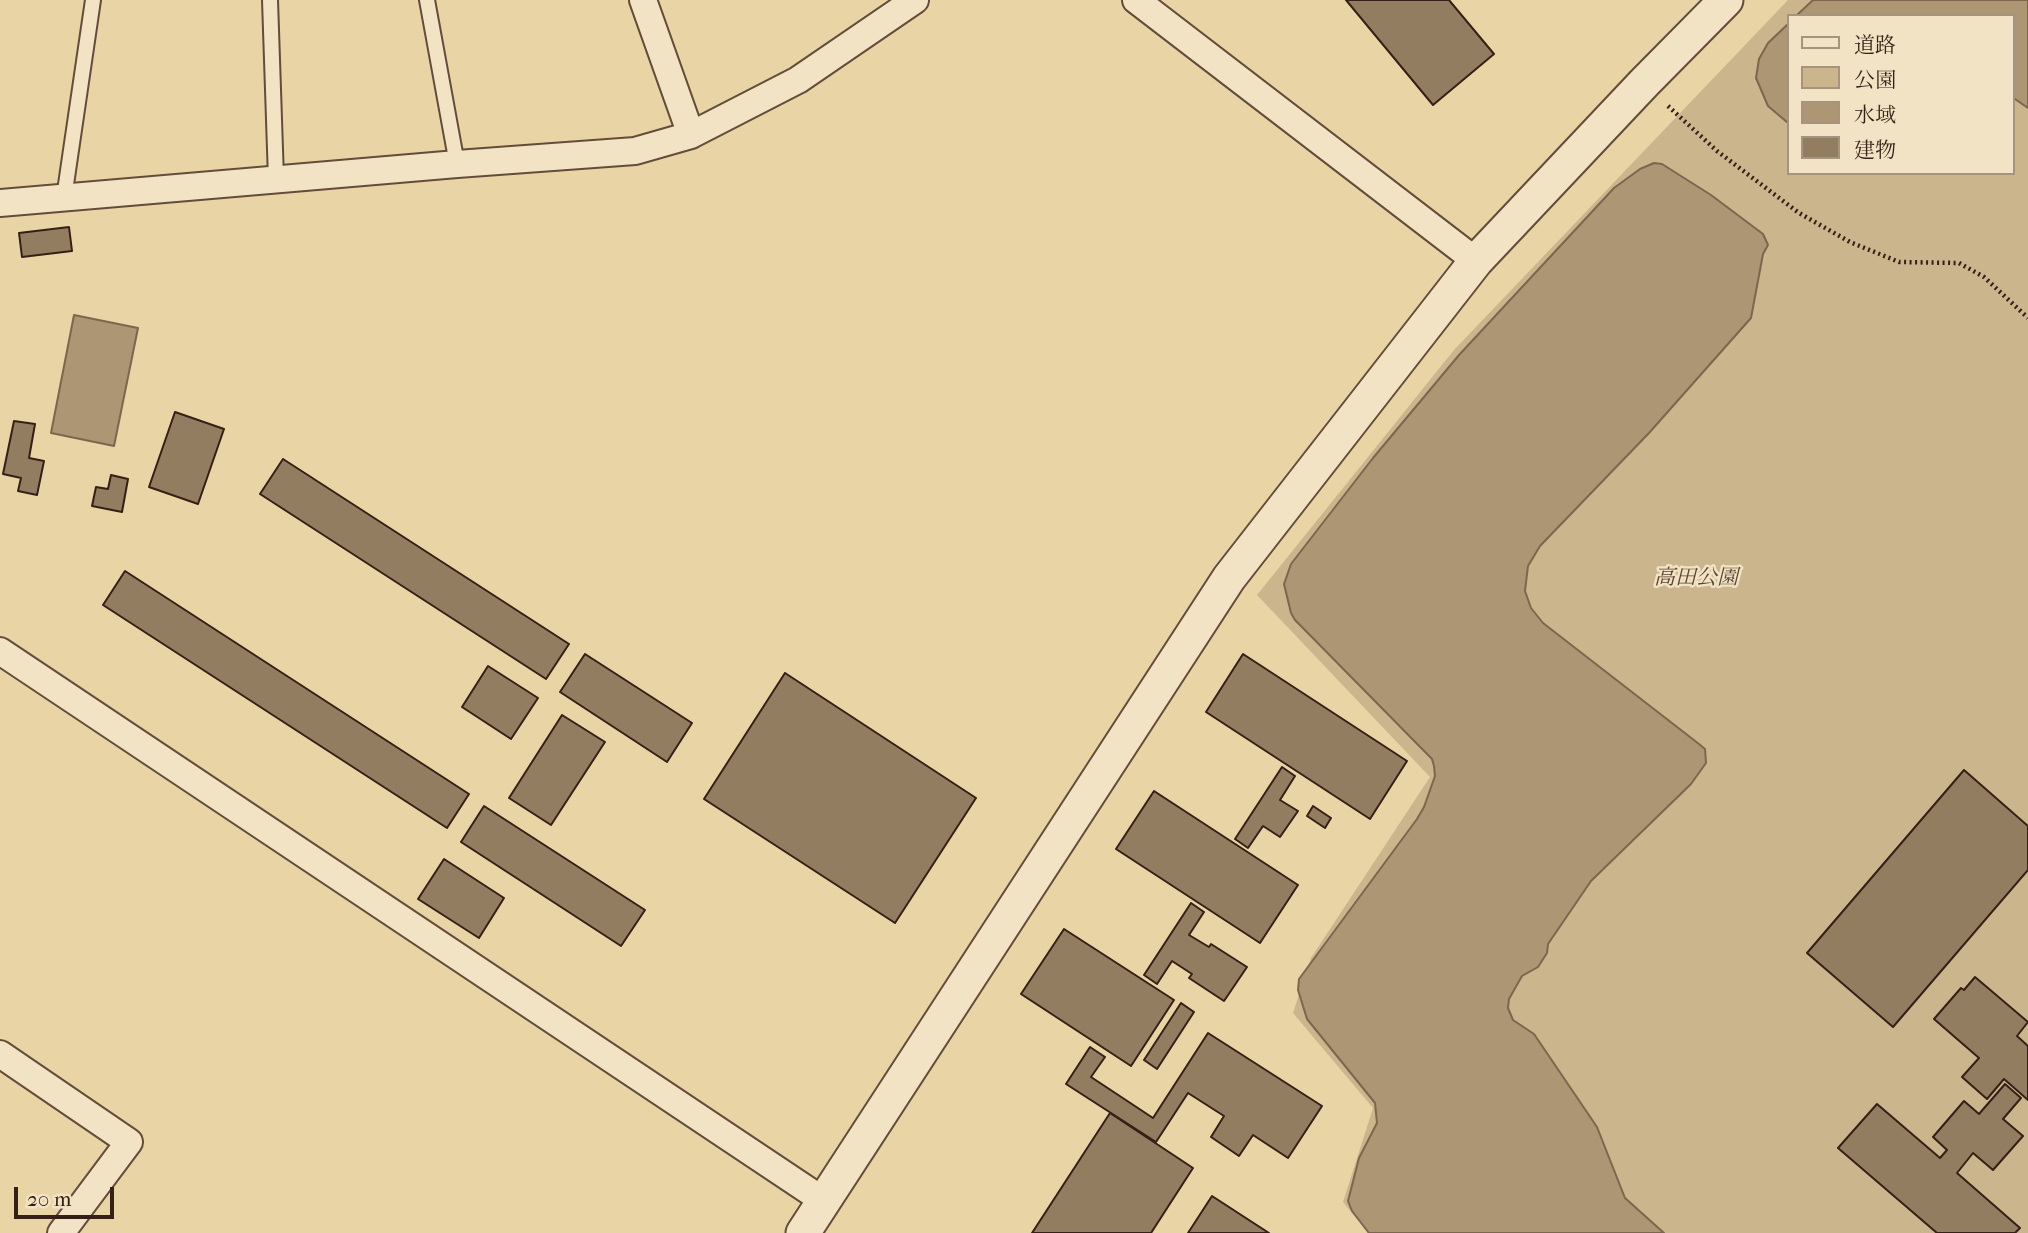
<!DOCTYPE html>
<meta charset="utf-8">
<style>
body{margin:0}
#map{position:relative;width:2028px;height:1233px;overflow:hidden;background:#e9d4a5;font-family:"IM FELL French Canon","Noto Serif JP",serif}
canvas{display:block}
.legend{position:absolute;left:1787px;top:14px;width:228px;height:161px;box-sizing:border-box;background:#f1e3c4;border:2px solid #a6957e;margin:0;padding:9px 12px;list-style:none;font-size:21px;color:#361f16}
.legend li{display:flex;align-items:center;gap:14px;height:35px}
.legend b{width:35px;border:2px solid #a6957e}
.scale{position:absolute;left:14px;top:1187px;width:100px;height:32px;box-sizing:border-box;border:4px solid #361f16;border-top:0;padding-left:9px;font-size:21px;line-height:24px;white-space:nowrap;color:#361f16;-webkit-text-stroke:5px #f1e3c4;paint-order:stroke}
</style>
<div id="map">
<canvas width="2028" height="1233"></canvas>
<ul class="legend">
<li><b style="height:9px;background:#f1e3c4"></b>道路</li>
<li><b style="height:19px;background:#cbb58d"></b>公園</li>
<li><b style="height:19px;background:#ac9674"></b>水域</li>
<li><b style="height:19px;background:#937d60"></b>建物</li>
</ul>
<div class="scale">20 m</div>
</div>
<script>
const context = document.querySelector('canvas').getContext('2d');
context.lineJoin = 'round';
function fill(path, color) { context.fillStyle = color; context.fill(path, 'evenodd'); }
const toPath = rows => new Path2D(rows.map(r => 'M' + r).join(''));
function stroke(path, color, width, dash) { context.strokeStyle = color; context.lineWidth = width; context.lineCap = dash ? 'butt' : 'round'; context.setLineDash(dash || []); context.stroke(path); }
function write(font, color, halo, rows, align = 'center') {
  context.font = font + ' "IM FELL French Canon","Noto Serif JP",serif'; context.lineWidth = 5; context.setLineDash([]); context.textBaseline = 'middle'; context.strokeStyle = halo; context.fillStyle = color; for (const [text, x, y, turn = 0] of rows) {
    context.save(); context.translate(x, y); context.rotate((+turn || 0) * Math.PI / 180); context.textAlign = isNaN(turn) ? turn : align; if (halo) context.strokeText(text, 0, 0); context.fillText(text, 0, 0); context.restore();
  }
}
const green = toPath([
 [1788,0,2028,0,2028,1233,1368,1233,1343,1202,1373,1108,1293,1013,1311,958,1430,777,1257,595,1454,350],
 [1788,16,2012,16,2012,173,1788,173]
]);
const water = toPath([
 [1813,0,2028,0,2028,108,2012,97,2012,16,1796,16,1813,0],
 [1788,24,1788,123,1768,106,1756,78,1759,59,1768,43,1788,24],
 [1654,163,1662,164,1711,195,1763,234,1768,245,1763,254,1751,318,1649,433,1540,546,1528,566,1525,591,1531,608,1543,623,1699,744,1705,749,1706,763,1691,784,1591,881,1548,944,1547,953,1538,967,1522,976,1509,999,1508,1008,1513,1020,1534,1034,1597,1127,1625,1198,1664,1233,1369,1233,1352,1211,1348,1201,1359,1158,1377,1123,1375,1103,1307,1019,1298,990,1299,979,1417,819,1424,807,1435,776,1434,766,1432,759,1295,620,1291,613,1284,584,1291,564,1373,458,1459,355,1614,188,1640,169,1654,163],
 [74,315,138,328,114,446,51,433,74,315]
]);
const building = toPath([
 [1346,0,1449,0,1494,54,1433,105,1346,0],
 [69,227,72,251,22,257,19,233,69,227],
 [175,412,224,429,198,504,149,487,175,412],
 [14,421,35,424,29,458,44,461,37,495,18,491,21,478,3,474,14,421],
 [283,459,569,644,546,679,260,494,283,459],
 [111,475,128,479,122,512,92,506,96,487,108,489,111,475],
 [125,571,469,794,447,828,103,605,125,571],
 [585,654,692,723,667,762,560,692,585,654],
 [1243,654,1407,761,1370,819,1206,712,1243,654],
 [488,666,538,698,511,739,462,707,488,666],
 [785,673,976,798,895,923,704,799,785,673],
 [562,715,605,742,551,825,509,798,562,715],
 [1282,767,1295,776,1280,800,1298,811,1280,837,1263,826,1248,848,1235,839,1282,767],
 [1964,770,2028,826,2028,870,1893,1027,1807,953,1964,770],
 [1154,791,1298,885,1260,943,1116,849,1154,791],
 [484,806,645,910,621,946,461,842,484,806],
 [1313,806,1331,818,1325,828,1307,816,1313,806],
 [444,859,504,898,479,938,418,899,444,859],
 [1191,903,1204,912,1189,935,1209,947,1211,944,1247,967,1224,1001,1189,978,1192,974,1172,961,1157,984,1144,975,1191,903],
 [1064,929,1174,1000,1131,1066,1021,994,1064,929],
 [1975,977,2028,1022,2017,1036,2028,1046,2028,1100,2004,1079,1987,1099,1962,1077,1979,1058,1934,1019,1961,988,1964,990,1975,977],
 [1181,1003,1194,1012,1157,1069,1144,1060,1181,1003],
 [1208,1033,1322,1106,1288,1158,1253,1135,1239,1156,1211,1137,1224,1116,1188,1093,1156,1142,1066,1084,1090,1047,1105,1057,1091,1077,1153,1118,1208,1033],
 [2005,1084,2021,1098,2003,1119,2023,1136,1993,1170,1973,1153,1957,1173,2020,1228,2015,1233,1937,1233,1838,1148,1877,1104,1940,1158,1947,1150,1933,1137,1964,1101,1979,1114,2005,1084],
 [1110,1113,1193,1168,1151,1233,1032,1233,1110,1113],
 [1212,1196,1269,1233,1188,1233,1212,1196]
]);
const path = toPath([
 [1668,106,1717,151,1799,213,1850,242,1899,262,1959,263,1984,277,2028,318]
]);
const service = toPath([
 [270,0,276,179],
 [427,0,457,164],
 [64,198,93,0]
]);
const minor = toPath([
 [643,0,691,135],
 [1136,0,1476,261],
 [0,203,457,164,635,151,691,135,798,80,915,0],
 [0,651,824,1201],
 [0,1054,129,1142,61,1233]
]);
const tertiary = toPath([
 [803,1233,1229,578,1476,261,1644,83,1726,0]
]);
const parkNames = [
 ["高田公園",1696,579]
];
fill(green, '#cbb58d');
fill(water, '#ac9674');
stroke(water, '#7d664e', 2);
fill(building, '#937d60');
stroke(building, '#361f16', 2);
stroke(service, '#634c3a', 18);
stroke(minor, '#634c3a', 30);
stroke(tertiary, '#634c3a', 37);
stroke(path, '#361f16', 4.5, [2, 3.5]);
stroke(service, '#f1e3c4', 14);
stroke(minor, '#f1e3c4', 26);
stroke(tertiary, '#f1e3c4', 33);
write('italic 21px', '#5b4434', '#f1e3c4', parkNames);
</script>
